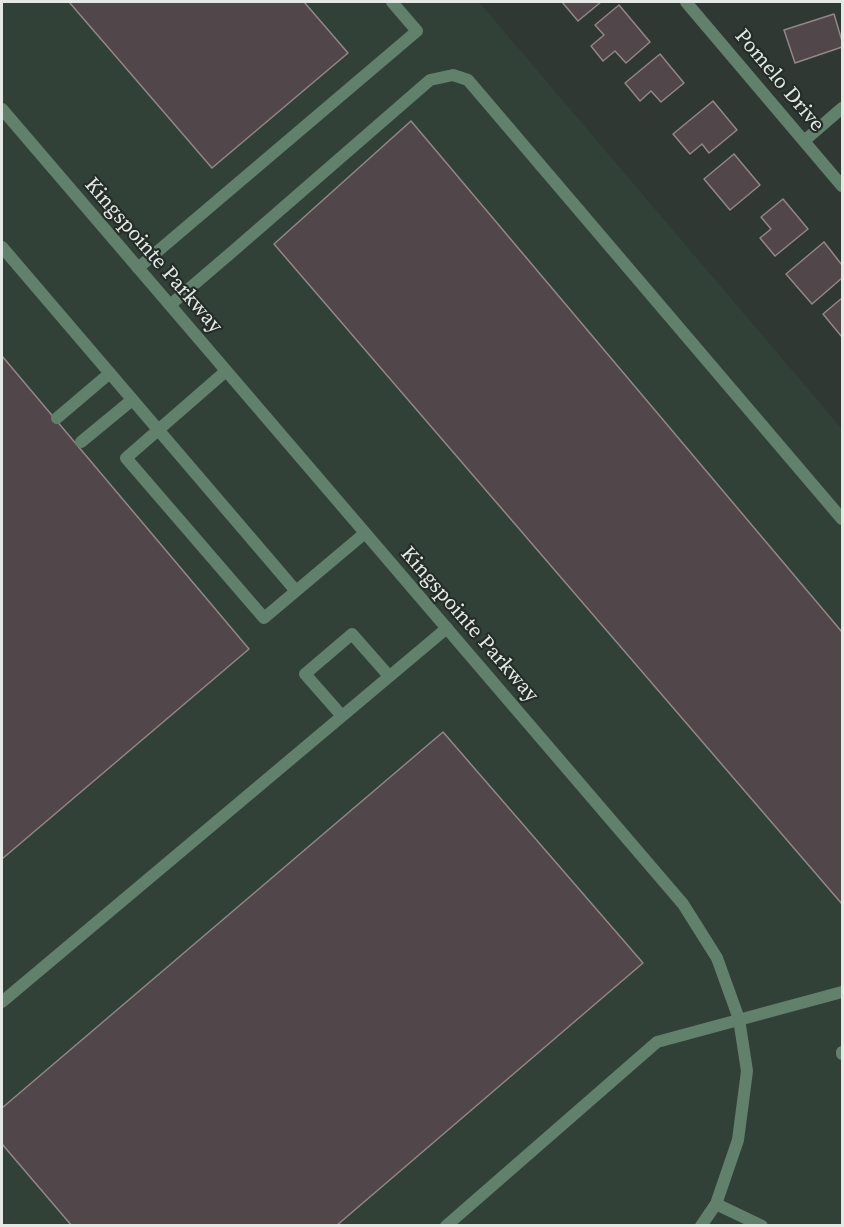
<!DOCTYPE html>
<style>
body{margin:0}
#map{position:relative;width:844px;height:1227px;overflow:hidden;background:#2f3832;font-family:"Source Serif 4",serif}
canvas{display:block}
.frame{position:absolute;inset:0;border:3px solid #e4e9e5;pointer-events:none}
</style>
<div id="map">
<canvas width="844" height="1227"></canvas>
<div class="frame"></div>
</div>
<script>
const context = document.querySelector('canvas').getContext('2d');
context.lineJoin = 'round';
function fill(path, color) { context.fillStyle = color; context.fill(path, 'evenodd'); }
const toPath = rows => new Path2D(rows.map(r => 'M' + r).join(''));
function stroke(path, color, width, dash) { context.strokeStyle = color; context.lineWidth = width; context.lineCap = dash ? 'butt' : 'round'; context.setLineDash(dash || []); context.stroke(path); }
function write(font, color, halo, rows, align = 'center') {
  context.font = font + ' "Source Serif 4",serif'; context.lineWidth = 4.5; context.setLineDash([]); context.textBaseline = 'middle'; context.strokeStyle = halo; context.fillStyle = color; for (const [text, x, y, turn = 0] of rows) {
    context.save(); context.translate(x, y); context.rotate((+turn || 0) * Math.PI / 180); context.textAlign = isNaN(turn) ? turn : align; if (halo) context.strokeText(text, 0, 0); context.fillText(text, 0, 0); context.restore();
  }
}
const built = toPath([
 [2,2,479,2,842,429,842,1225,2,1226]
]);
const building = toPath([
 [69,2,304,2,348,53,212,168,69,2],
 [562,2,601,2,578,21,562,2],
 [619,5,650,42,626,63,615,51,603,61,591,46,604,35,595,25,619,5],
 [834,14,842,41,842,47,795,63,784,30,834,14],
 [660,54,684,83,661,102,651,91,640,101,625,83,660,54],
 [713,101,737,130,709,153,702,144,690,154,673,134,713,101],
 [411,121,842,632,842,904,274,244,411,121],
 [734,154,760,185,730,210,704,179,734,154],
 [783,199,808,229,775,256,760,238,771,229,761,217,783,199],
 [824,242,842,265,842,278,812,304,786,274,824,242],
 [842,298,842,337,823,314,842,298],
 [2,356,249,649,2,859,2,356],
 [443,732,643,963,336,1226,72,1226,2,1144,2,1108,443,732]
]);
const lane = toPath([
 [2,247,296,591],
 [138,268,417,31,392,2],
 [170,305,232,252,430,80,453,75,468,80,842,519],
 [226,371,126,458,264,618,365,533],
 [57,418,110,373],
 [81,442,132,400],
 [342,716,305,674,352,634,389,676],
 [2,1002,447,628],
 [842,1052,842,1054],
 [446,1226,657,1042,842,992]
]);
const street = toPath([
 [686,2,842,186],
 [2,109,683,904,717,958,739,1019,747,1071,738,1140,716,1204,701,1226],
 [804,141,842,108],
 [716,1204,762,1226]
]);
const streetNames = [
 ["Pomelo Drive",779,81,50],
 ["Kingspointe Parkway",153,256,49],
 ["Kingspointe Parkway",469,625,49]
];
fill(built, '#324137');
fill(building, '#514649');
stroke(building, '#928689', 1.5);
stroke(lane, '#61816c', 12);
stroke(street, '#61816c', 12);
write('21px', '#e4e9e5', '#252d28', streetNames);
</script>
